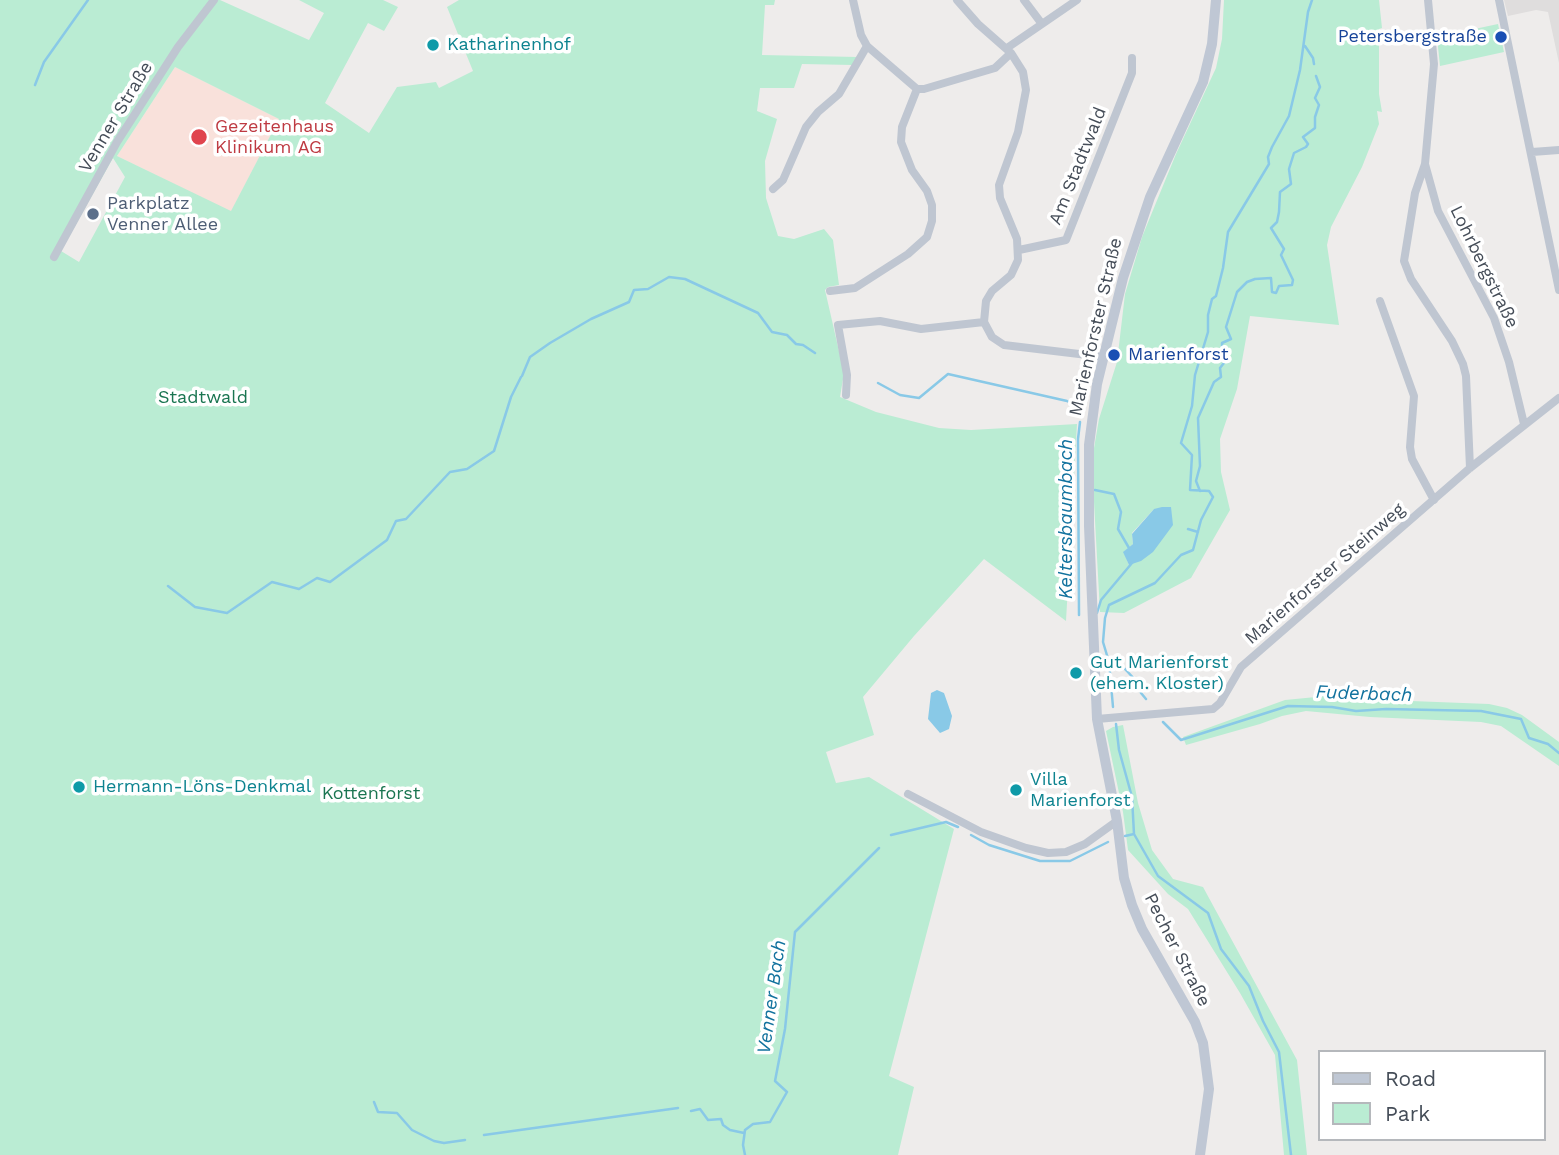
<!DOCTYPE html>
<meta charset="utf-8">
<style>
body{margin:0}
#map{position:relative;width:1559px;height:1155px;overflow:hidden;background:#eeeceb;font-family:"Work Sans",sans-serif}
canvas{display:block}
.legend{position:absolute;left:1318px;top:1050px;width:228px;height:91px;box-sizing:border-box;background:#fff;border:2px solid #b5b8bc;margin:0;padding:9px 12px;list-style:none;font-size:21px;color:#454d58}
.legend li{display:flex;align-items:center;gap:14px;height:35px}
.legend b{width:35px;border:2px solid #b5b8bc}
</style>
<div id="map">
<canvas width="1559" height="1155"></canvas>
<ul class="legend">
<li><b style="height:9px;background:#bfc7d4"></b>Road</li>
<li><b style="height:19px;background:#baecd3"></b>Park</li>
</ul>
</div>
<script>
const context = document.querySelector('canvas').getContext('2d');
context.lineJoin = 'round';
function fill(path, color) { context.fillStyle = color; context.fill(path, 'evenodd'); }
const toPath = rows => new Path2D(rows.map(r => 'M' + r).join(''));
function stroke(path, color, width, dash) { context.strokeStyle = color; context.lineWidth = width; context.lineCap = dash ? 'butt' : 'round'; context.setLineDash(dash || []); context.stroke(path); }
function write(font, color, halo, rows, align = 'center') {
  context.font = font + ' "Work Sans",sans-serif'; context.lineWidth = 7; context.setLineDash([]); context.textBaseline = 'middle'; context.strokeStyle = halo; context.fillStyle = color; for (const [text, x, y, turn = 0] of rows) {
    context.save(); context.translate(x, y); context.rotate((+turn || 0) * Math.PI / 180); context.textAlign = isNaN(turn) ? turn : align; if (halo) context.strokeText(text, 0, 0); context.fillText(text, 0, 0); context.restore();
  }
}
const education = toPath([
 [1504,0,1559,0,1559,63,1548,12,1536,10,1508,16]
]);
const medical = toPath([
 [175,67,279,119,231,212,117,156]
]);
const green = toPath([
 [0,0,220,0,309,40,324,13,299,0,383,0,398,7,384,31,368,23,325,103,369,133,397,87,436,82,439,88,473,71,447,7,459,0,775,0,774,5,765,5,762,55,858,57,853,65,802,64,794,88,760,88,757,111,777,119,765,161,766,198,778,236,794,239,824,229,833,240,839,285,828,287,825,290,844,373,840,397,876,412,939,428,971,430,1077,424,1066,621,984,559,914,636,863,697,874,735,826,752,836,783,869,777,954,829,889,1076,914,1087,898,1155,0,1155],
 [175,67,279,119,231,211,117,156],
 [113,158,125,177,79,262,61,251],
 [1224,0,1379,0,1382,28,1379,29,1379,94,1382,112,1377,111,1379,124,1362,167,1331,227,1327,245,1339,325,1250,316,1237,389,1220,439,1221,472,1230,510,1191,578,1124,613,1100,612,1094,502,1094,448,1099,419,1117,362,1125,294,1142,237,1176,154,1216,68,1222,39],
 [1154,509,1129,565,1124,552,1133,544,1132,533],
 [1498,24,1504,52,1440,66,1437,37],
 [1347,694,1385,700,1489,704,1507,708,1522,715,1559,742,1559,766,1501,726,1481,722,1370,717,1306,711,1282,716,1260,724,1186,745,1183,737,1285,700],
 [1123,725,1138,803,1152,850,1173,879,1203,887,1297,1060,1307,1155,1284,1155,1275,1055,1240,993,1188,909,1168,894,1128,850,1123,812,1106,731,1113,727]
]);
const water = toPath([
 [1162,507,1171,507,1173,525,1153,552,1141,561,1129,565,1123,552,1133,544,1132,534,1154,509],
 [937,690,944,693,952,716,949,729,940,733,928,719,931,693]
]);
const stream = toPath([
 [1305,46,1313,58,1314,64],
 [35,85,44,62,88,0],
 [522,376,530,357,550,343,591,319,629,302,634,290,648,289,669,277,685,279,758,313,772,332,787,335,796,344,803,345,815,353],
 [878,383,900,395,919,398,948,374,1067,401,1082,409,1081,417],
 [1095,490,1114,494,1121,512,1118,529,1129,548],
 [1200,491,1196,481,1200,466,1198,418,1214,382,1221,377,1220,368,1227,359,1229,352,1222,347,1222,343,1231,339,1226,327,1237,292,1247,282,1255,279,1271,278,1272,292,1276,293,1279,286,1292,285,1293,280,1281,255,1284,249,1271,228,1277,222,1279,212,1280,192,1291,184,1289,169,1294,153,1306,147,1308,144,1303,137,1315,128,1315,117,1319,105,1315,98,1320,87,1316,76],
 [1188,529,1198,532],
 [168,586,195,607,227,613,272,582,299,589,317,578,330,582,387,540,396,521,406,519,450,472,467,469,494,451,511,397,521,377],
 [1097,613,1101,600,1132,563],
 [1079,615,1078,439,1080,422],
 [1109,662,1118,666],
 [1124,668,1141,686,1141,693,1146,699],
 [1113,707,1109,662,1103,642,1105,618,1109,605,1155,583,1181,555,1193,550,1201,520,1213,497,1209,491,1190,490,1192,455,1181,443,1192,406,1195,375,1208,332,1208,315,1212,299,1216,296,1223,268,1228,232,1269,164,1268,157,1272,147,1289,116,1300,70,1308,12,1312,0],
 [1163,722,1181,740,1288,706,1332,707,1356,711,1386,709,1481,711,1521,719,1529,738,1548,744,1559,753],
 [1116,724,1119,750,1132,797,1134,834,1158,876,1208,913,1221,949,1249,986,1263,1021,1279,1052,1291,1155],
 [891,835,946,822,958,827],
 [971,835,989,845,1040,861,1070,861,1108,842],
 [1125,836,1134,834],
 [374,1102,378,1112,397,1113,412,1130,434,1141,444,1143,465,1140],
 [691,1111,700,1109,708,1120,721,1119,723,1125,730,1130,744,1133],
 [484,1135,678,1108],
 [745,1155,743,1145,745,1130,753,1124,770,1122,787,1092,775,1081,785,1029,795,932,879,848]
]);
const street = toPath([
 [853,0,861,35,867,46,917,89,924,89,995,68,1011,53],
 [957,0,978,24,1011,53,1023,72,1026,90,1018,132,999,185,1000,198,1017,239,1018,260,1011,275,992,291,986,301,984,322,992,337,1004,345,1104,357],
 [1024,0,1042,24],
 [1428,0,1434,64,1425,164,1415,193,1404,261,1411,279,1452,341,1463,364,1466,376,1470,468],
 [1499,0,1559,290],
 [1007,48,1077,0],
 [1532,152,1559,150],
 [1425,164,1438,211,1494,318,1509,362,1524,424],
 [773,189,783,180,806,127,818,112,839,94,867,46],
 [1019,250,1066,240,1132,73,1132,58],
 [54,257,117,142,178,47,214,0],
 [830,291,855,288,908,254,927,237,932,221,932,205,927,191,912,170,901,142,902,127,917,89],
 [1380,301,1414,396,1410,447,1412,459,1434,500],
 [846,395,847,375,838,325,880,321,921,329,984,322],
 [1097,719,1213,709,1220,703,1241,667,1470,468,1559,398],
 [908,794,981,832,1026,848,1048,853,1066,852,1085,844,1117,821]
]);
const secondary = toPath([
 [1200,1155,1209,1089,1203,1043,1195,1022,1142,929,1132,905,1124,878,1117,821,1097,719,1089,526,1089,445,1097,384,1123,278,1150,197,1203,82,1212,44,1216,0]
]);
const markers = [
 [1501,37,7,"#1a4fb4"],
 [433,45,7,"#0f9aa8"],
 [199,137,9,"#e0444e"],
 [93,214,7,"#5c6f8a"],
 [1114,355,7,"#1a4fb4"],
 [1076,673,7,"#0f9aa8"],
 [79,787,7,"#0f9aa8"],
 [1016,790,7,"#0f9aa8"]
];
const transitNames = [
 ["Petersbergstraße",1487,37],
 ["Marienforst",1128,355,"left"]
];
const cultureNames = [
 ["Katharinenhof",447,45],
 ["Gut Marienforst",1090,663],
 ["(ehem. Kloster)",1090,684],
 ["Villa",1030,780],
 ["Marienforst",1030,801],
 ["Hermann-Löns-Denkmal",93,787]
];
const streetNames = [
 ["Venner Straße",116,117,-59],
 ["Am Stadtwald",1078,166,-68],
 ["Lohrbergstraße",1484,267,64],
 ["Marienforster Straße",1096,327,-77],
 ["Marienforster Steinweg",1325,574,-41],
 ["Pecher Straße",1177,950,63]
];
const healthNames = [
 ["Gezeitenhaus",215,127],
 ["Klinikum AG",215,148]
];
const serviceNames = [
 ["Parkplatz",107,204],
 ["Venner Allee",107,225]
];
const parkNames = [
 ["Stadtwald",203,398],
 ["Kottenforst",371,794]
];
const waterNames = [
 ["Keltersbaumbach",1066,519,-90],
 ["Fuderbach",1364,694,2],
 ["Venner Bach",772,997,-82]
];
fill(education, '#dfdddd');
fill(medical, '#f9e1db');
fill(green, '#baecd3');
fill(water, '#89c9e7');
stroke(stream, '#89c9e7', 2.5);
stroke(street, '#bfc6d1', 8);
stroke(secondary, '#bfc7d4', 10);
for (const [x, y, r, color] of markers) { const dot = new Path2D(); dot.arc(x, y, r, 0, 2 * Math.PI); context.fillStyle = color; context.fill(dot); stroke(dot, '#fff', 2.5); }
write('18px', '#164399', '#fff', transitNames, 'right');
write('18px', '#0d838f', '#fff', cultureNames, 'left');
write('18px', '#454d58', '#fff', streetNames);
write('18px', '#be3a42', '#fff', healthNames, 'left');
write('18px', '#4e5e75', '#fff', serviceNames, 'left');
write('18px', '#1a7551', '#fff', parkNames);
write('italic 19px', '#12729e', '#fff', waterNames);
</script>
